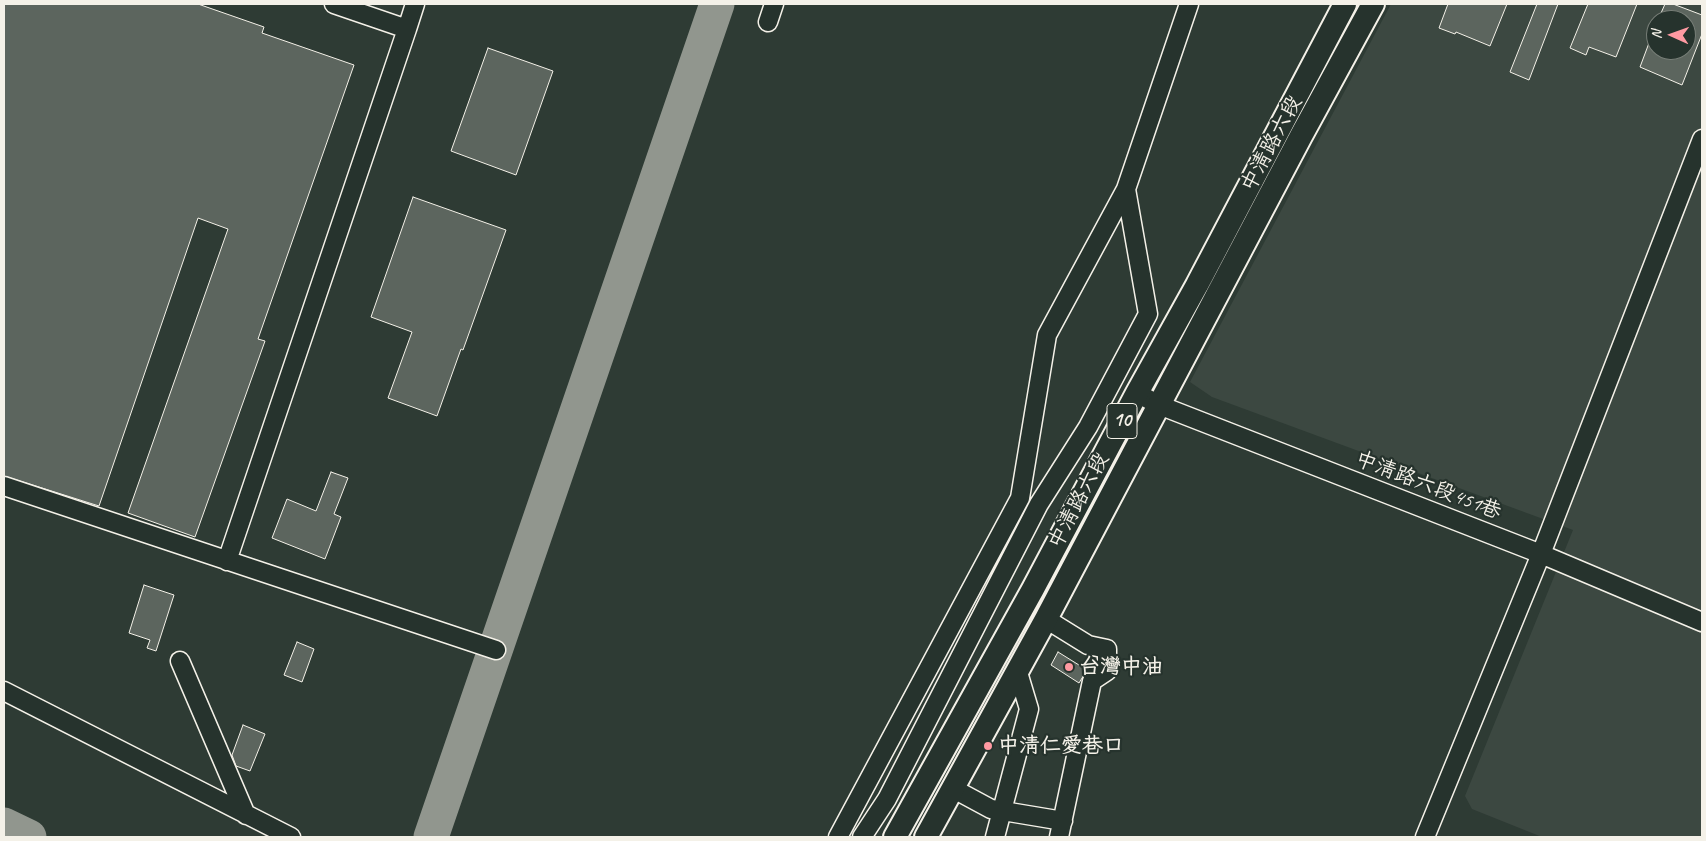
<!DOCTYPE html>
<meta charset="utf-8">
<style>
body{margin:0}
#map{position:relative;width:1706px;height:841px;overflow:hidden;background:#2e3b34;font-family:Caveat,sans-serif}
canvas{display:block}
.frame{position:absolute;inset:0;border:5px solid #f4f1e8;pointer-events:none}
.north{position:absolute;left:1646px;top:10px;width:50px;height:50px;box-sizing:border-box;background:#26332d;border:1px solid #787f78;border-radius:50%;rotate:272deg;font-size:14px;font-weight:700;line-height:20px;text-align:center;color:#f4f1e8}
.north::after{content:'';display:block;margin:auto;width:18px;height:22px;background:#ff9aa2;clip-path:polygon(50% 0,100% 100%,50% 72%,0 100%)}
</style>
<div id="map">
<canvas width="1706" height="841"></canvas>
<div class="frame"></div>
<div class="north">N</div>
</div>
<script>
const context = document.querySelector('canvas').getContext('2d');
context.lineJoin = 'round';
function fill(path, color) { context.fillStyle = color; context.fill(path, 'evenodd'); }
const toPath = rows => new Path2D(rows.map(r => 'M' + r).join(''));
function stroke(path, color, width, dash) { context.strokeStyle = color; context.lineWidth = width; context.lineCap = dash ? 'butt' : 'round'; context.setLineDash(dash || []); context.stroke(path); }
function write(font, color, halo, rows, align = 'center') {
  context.font = font + ' Caveat,"LXGW WenKai TC",sans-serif'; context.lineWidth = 4.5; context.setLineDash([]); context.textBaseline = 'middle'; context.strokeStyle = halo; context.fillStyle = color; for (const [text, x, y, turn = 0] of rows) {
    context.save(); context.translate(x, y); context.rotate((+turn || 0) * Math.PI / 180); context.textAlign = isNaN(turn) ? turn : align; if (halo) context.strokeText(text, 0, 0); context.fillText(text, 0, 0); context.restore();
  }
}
const built = toPath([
 [1391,4,1702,4,1702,837,1542,837,1472,809,1465,796,1573,530,1212,397,1190,382],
 [1656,20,1686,20,1686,50,1656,50]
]);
const taxiway = toPath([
 [4,825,29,837],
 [431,837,717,4]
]);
const building = toPath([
 [4,4,198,4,264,27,262,33,354,65,258,339,265,341,195,537,128,513,228,229,198,218,99,506,4,476,4,4],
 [1448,4,1507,4,1490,46,1456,32,1455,34,1439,28,1448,4],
 [1537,4,1558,4,1529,80,1510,72,1537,4],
 [1588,4,1637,4,1616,57,1589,47,1586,55,1570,48,1588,4],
 [1665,4,1673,4,1702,15,1702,34,1682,85,1640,67,1655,27,1656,50,1686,50,1686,20,1658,20,1665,4],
 [488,48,553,71,516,175,451,151,488,48],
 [413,197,506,230,463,350,461,349,437,416,388,398,412,332,371,317,413,197],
 [331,472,348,478,334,514,341,517,325,559,272,538,287,499,316,511,331,472],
 [144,585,174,595,156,651,147,648,150,640,129,633,144,585],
 [297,642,314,649,302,682,284,675,297,642],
 [1058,652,1087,670,1079,683,1051,665,1058,652],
 [243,725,265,734,250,771,236,766,232,755,243,725]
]);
const minor = toPath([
 [334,4,407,29,415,4],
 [768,22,774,4],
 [1137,393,1159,405,1541,554,1702,622],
 [4,486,496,650],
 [227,561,407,29],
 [1046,619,1088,645,1107,649,1107,671,1092,681,1059,837],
 [180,661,246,815],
 [4,691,291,837],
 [952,788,991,809,1063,821],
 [838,837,1020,498,1047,335,1126,189,1189,4],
 [862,837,887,799,1039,504,1088,427,1148,314,1126,189],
 [995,837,1029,709,1017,669],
 [1425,837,1541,554,1702,139]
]);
const major = toPath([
 [895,837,1033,589,1137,393,1197,285,1345,4],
 [926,837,1046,619,1301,136,1373,4]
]);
const markers = [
 [1069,667,5,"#ff9aa2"],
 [988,746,5,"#ff9aa2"]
];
const shields = [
 [1122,421,30]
];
const shieldNames = [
 ["10",1122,421]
];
const streetNames = [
 ["中清路六段",1272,144,-62],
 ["中清路六段451巷",1428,486,21],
 ["中清路六段",1079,501,-62]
];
const poiNames = [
 ["台灣中油",1079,667],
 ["中清仁愛巷口",998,746]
];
fill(built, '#3c4841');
stroke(taxiway, '#91968e', 35);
fill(building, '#5c655e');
stroke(building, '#f4f1e8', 1);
stroke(minor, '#f4f1e8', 21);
stroke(major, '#f4f1e8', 26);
stroke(minor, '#26332d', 18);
stroke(major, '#26332d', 22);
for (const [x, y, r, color] of markers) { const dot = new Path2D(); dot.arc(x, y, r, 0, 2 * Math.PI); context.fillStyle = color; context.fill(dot); stroke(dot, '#26332d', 2); }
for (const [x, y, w] of shields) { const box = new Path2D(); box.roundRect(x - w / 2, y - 17.5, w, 35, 4); context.fillStyle = '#26332d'; context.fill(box); stroke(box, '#f4f1e8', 1); }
write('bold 20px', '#f4f1e8', null, shieldNames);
write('21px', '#f4f1e8', '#26332d', streetNames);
write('bold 21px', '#f4f1e8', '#26332d', poiNames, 'left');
</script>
